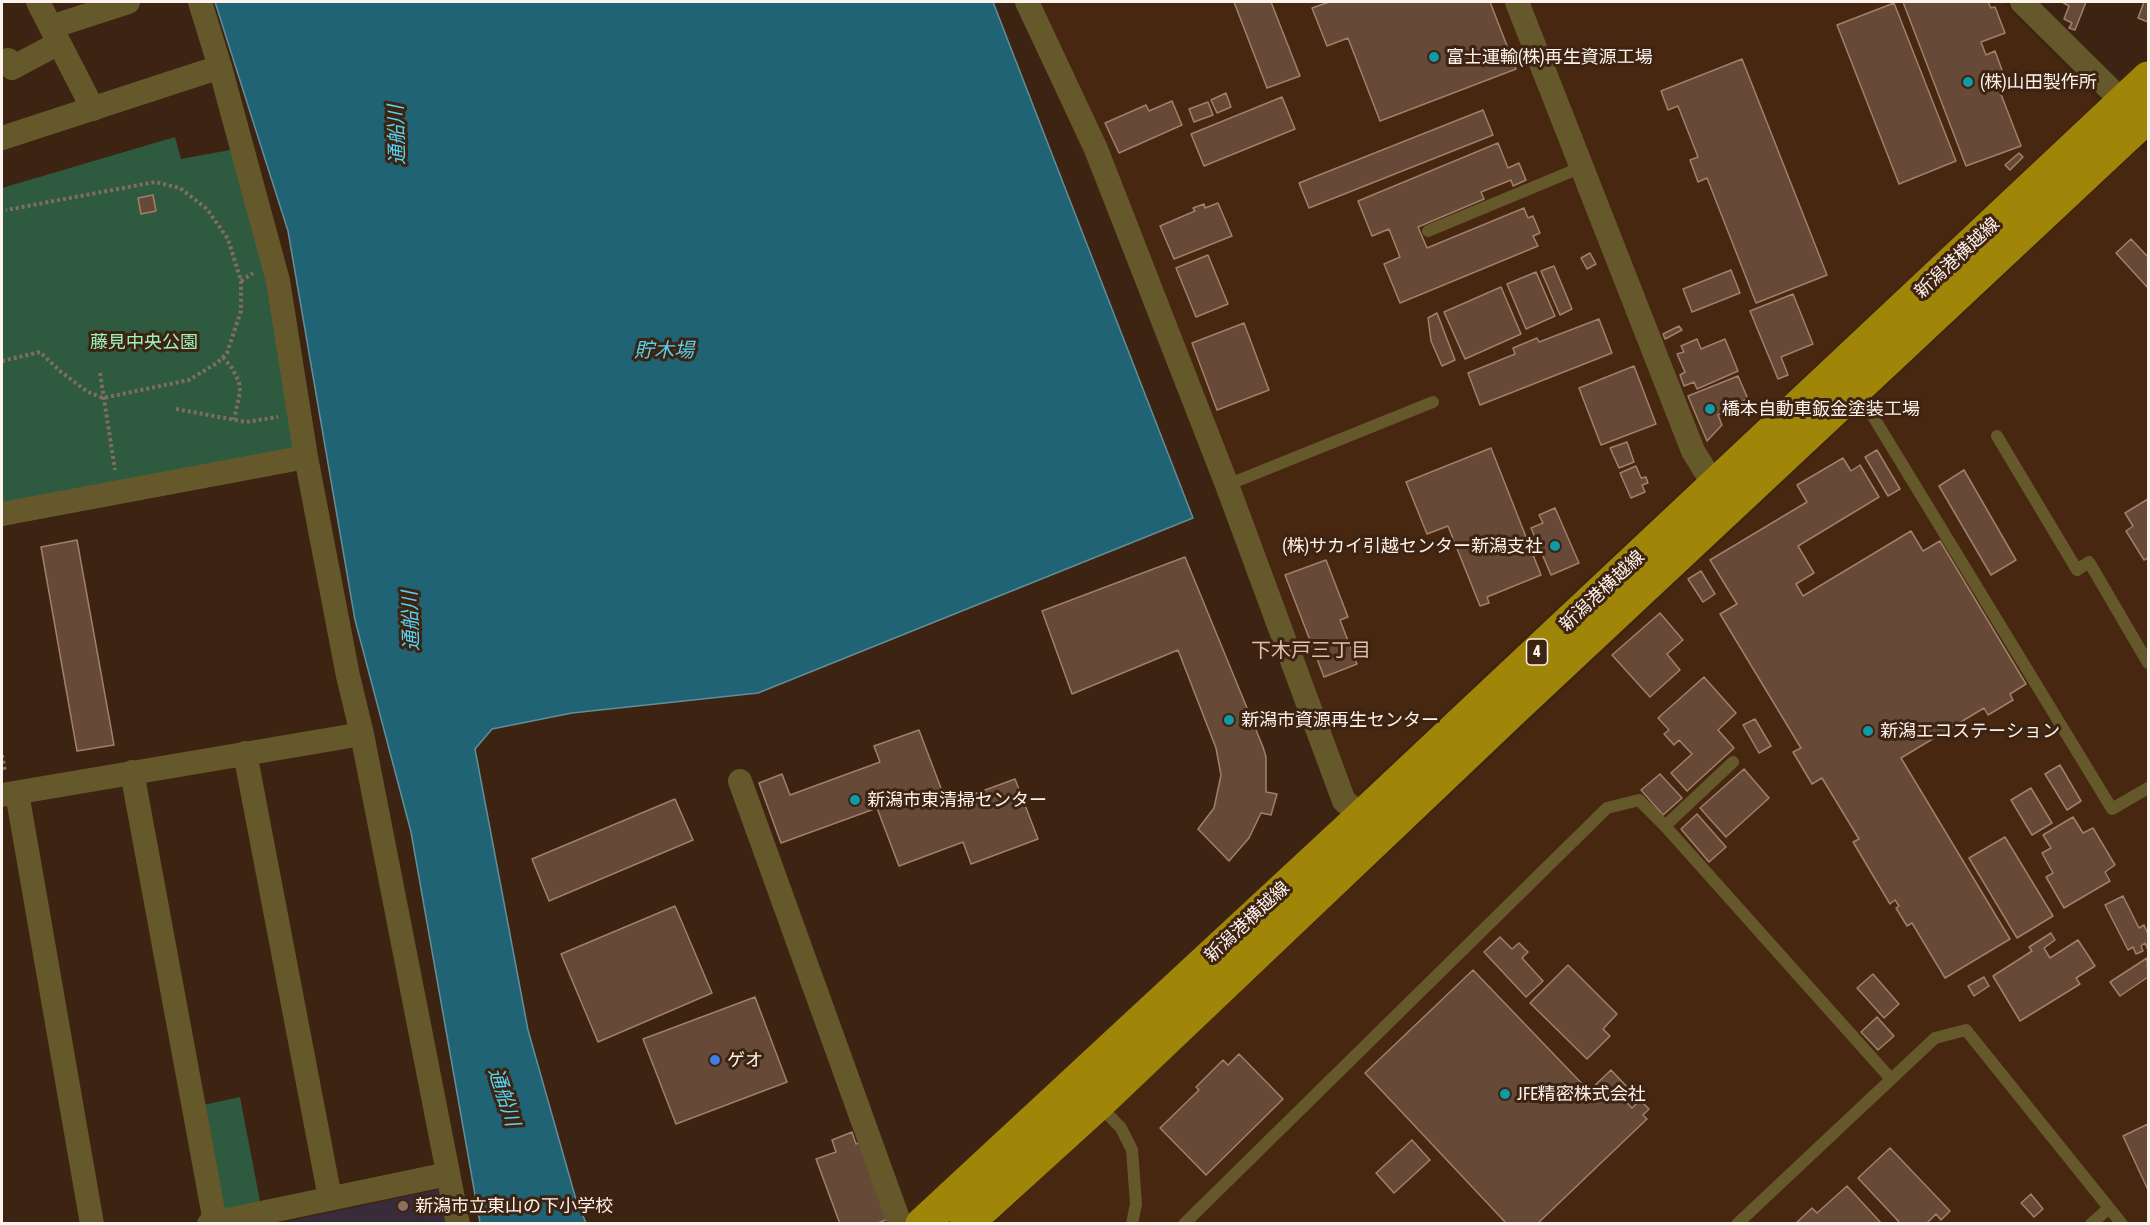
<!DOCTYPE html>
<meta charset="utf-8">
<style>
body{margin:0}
#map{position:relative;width:2150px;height:1225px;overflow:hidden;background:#3d2311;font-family:"Asap Condensed",sans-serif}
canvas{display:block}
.frame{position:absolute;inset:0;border:3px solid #fef3ec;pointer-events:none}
</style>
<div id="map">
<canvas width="2150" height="1225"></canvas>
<div class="frame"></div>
</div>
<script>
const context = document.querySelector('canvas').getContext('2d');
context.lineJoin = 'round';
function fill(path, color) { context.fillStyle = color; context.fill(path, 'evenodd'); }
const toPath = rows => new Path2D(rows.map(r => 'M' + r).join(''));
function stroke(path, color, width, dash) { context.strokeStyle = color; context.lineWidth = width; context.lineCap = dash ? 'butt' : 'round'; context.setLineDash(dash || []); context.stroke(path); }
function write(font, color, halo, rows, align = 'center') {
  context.font = font + ' "Asap Condensed","Noto Sans JP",sans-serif'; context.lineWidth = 6; context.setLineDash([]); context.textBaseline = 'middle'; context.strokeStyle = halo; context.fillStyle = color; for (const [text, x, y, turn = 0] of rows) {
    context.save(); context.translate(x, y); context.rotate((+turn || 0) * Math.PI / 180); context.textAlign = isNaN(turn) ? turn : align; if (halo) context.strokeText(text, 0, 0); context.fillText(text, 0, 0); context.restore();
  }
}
const built = toPath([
 [1018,2,2003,2,2098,101,1356,796],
 [2141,147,2148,155,2148,1223,993,1224]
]);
const education = toPath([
 [442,1189,449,1224,276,1224]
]);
const green = toPath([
 [175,137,181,159,241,148,306,457,2,514,2,188],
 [240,1097,262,1212,215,1222,194,1107]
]);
const water = toPath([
 [215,2,993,2,1193,518,758,693,572,713,492,729,475,749,528,1030,575,1196,586,1223,480,1223,411,832,355,620,288,231,215,2]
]);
const building = toPath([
 [1234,2,1271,2,1300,76,1267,88,1234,2],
 [1329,2,1490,2,1516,69,1380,121,1348,38,1327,46,1312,8,1329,2],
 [1903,2,1988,2,1991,8,1995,7,2005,33,1981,42,1986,55,1995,51,2006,81,1997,84,2021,146,1966,166,1903,2],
 [2062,2,2086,2,2075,30,2069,28,2072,23,2064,19,2069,6,2062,2],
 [2144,2,2148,2,2148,22,2138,18,2144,2],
 [1894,3,1956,161,1899,184,1837,25,1894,3],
 [1742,59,1827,275,1756,303,1707,178,1698,182,1690,160,1698,157,1678,106,1668,110,1661,91,1742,59],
 [1226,93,1231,107,1217,113,1211,100,1226,93],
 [1282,97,1295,129,1204,166,1191,134,1282,97],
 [1172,101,1182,125,1119,153,1105,123,1146,105,1149,111,1172,101],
 [1208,102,1213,115,1194,122,1189,109,1208,102],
 [1483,110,1493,135,1309,208,1299,183,1483,110],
 [1498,143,1508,168,1519,163,1526,180,1513,186,1511,180,1481,192,1484,199,1418,227,1427,248,1524,208,1528,218,1533,216,1540,233,1533,236,1538,246,1400,303,1384,264,1400,257,1389,229,1372,236,1358,201,1498,143],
 [2019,153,2023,157,2010,170,2005,165,2019,153],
 [153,195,156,211,141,214,138,198,153,195],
 [1218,203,1232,236,1174,259,1160,226,1195,211,1193,208,1204,204,1205,208,1218,203],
 [2131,239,2148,257,2148,288,2116,253,2131,239],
 [1590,253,1596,264,1587,269,1581,258,1590,253],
 [1208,255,1228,304,1196,317,1176,268,1208,255],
 [1554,266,1572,309,1560,315,1541,271,1554,266],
 [1731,270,1740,293,1692,312,1683,289,1731,270],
 [1536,272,1555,316,1526,329,1507,284,1536,272],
 [1501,287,1521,334,1465,359,1444,312,1501,287],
 [1793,294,1813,344,1781,357,1788,375,1778,379,1750,311,1793,294],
 [1437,313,1455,360,1442,366,1431,341,1428,318,1437,313],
 [1599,319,1612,353,1480,405,1468,373,1515,354,1513,348,1537,338,1539,342,1599,319],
 [1244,323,1269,390,1217,410,1192,343,1244,323],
 [1679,326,1682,330,1665,339,1663,334,1679,326],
 [1697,339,1701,349,1725,339,1738,371,1697,389,1694,382,1684,386,1680,375,1685,372,1677,354,1684,352,1681,346,1697,339],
 [1634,366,1656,424,1601,445,1579,388,1634,366],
 [1738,376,1748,399,1725,407,1727,411,1718,415,1722,425,1707,441,1688,396,1738,376],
 [1627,442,1634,462,1619,468,1610,448,1627,442],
 [1491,448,1541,575,1487,597,1489,603,1480,606,1448,526,1427,534,1406,482,1491,448],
 [1877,450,1900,489,1888,496,1865,457,1877,450],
 [1843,458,1851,471,1860,465,1879,497,1798,546,1814,573,1796,584,1803,596,1911,531,1923,551,1940,541,2026,684,2010,694,2013,700,1988,715,1984,708,1901,758,2010,939,1945,978,1912,923,1907,926,1896,908,1899,906,1895,900,1890,904,1853,842,1859,839,1822,778,1812,784,1793,752,1801,748,1720,614,1737,604,1710,560,1807,502,1797,485,1843,458],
 [1636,466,1641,478,1646,477,1648,483,1642,485,1645,492,1631,498,1620,473,1636,466],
 [1964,470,2016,560,1991,575,1939,486,1964,470],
 [2148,499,2148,558,2144,560,2126,531,2133,526,2125,513,2148,499],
 [1555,508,1579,563,1551,575,1531,528,1543,523,1539,515,1555,508],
 [77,540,114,745,77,751,41,547,77,540],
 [1185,557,1263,747,1266,757,1266,792,1277,794,1271,815,1261,813,1249,838,1229,861,1198,829,1214,808,1221,775,1216,748,1178,650,1072,694,1042,611,1185,557],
 [1326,560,1348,617,1340,620,1357,664,1324,677,1285,575,1326,560],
 [1701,571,1715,594,1703,602,1688,579,1701,571],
 [1660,613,1683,640,1667,654,1680,670,1650,697,1612,655,1660,613],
 [1704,677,1736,713,1718,730,1734,748,1687,791,1671,773,1692,754,1679,740,1674,745,1664,734,1669,730,1658,718,1704,677],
 [1755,719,1771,746,1759,753,1743,725,1755,719],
 [919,730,947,804,1015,779,1038,839,971,864,963,842,899,866,877,808,781,843,759,783,782,774,790,795,880,762,874,746,919,730],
 [2060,765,2081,801,2067,810,2045,774,2060,765],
 [1744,769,1769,798,1726,837,1700,808,1744,769],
 [1660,774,1682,798,1663,815,1641,790,1660,774],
 [2031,788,2052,823,2032,835,2011,800,2031,788],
 [675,799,693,840,549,901,532,859,675,799],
 [1697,814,1726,847,1709,862,1681,829,1697,814],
 [2073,817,2083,833,2093,828,2115,865,2105,872,2110,881,2064,908,2046,877,2053,873,2042,853,2051,848,2043,835,2073,817],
 [2005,837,2053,916,2017,938,1969,858,2005,837],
 [2123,896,2139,928,2144,925,2148,934,2148,950,2145,943,2141,946,2143,951,2136,954,2133,947,2128,950,2105,905,2123,896],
 [675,906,712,993,598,1042,561,954,675,906],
 [2051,933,2055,940,2044,948,2050,958,2078,940,2095,966,2076,978,2080,984,2020,1021,1993,976,2032,951,2029,947,2051,933],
 [1500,937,1512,949,1519,943,1528,952,1522,958,1543,981,1526,997,1484,952,1500,937],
 [2147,958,2148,977,2120,996,2110,982,2147,958],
 [1568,965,1617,1014,1603,1029,1610,1036,1587,1059,1530,1003,1568,965],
 [1473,970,1589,1091,1611,1070,1630,1090,1622,1097,1632,1108,1640,1100,1649,1109,1643,1115,1647,1119,1537,1224,1507,1224,1365,1073,1473,970],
 [1873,974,1899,1004,1884,1018,1857,988,1873,974],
 [1984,977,1989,986,1974,996,1968,986,1984,977],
 [755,997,787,1082,676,1124,643,1039,755,997],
 [1877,1017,1894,1036,1878,1050,1861,1032,1877,1017],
 [1239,1054,1283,1099,1206,1175,1160,1128,1199,1090,1196,1087,1223,1060,1228,1065,1239,1054],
 [2148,1124,2148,1190,2123,1136,2148,1124],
 [852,1132,856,1144,863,1141,891,1218,875,1224,840,1224,816,1159,836,1152,832,1140,852,1132],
 [1412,1140,1430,1160,1394,1193,1376,1173,1412,1140],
 [1890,1148,1950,1211,1941,1220,1936,1214,1926,1224,1901,1224,1858,1178,1890,1148],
 [1847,1186,1882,1224,1795,1224,1812,1208,1817,1213,1847,1186],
 [2031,1194,2043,1209,2034,1217,2021,1203,2031,1194]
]);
const path = toPath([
 [241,281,253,273],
 [223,357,232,368,239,382,240,392,234,420],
 [2,361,40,352,61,372,88,392,103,398,189,380,217,363,227,353,241,311,241,281,228,239,207,209,180,188,155,182,6,210],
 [100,373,115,470],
 [176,409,246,422,278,417],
 [2,755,5,772]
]);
const service = toPath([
 [1428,231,1582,167],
 [1857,390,2112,809,2148,788],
 [1997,436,2077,570,2089,562,2148,663],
 [1227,485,1433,402],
 [1733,762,1665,826,1891,1079],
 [1098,1104,1121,1128,1132,1150,1136,1204,1132,1224],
 [1184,1224,1607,808,1639,800,1665,826],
 [1737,1224,1935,1038,1966,1030,2122,1224],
 [2091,1224,2109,1208]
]);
const minor = toPath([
 [38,2,93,109],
 [200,2,220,67,278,281,306,457,348,676,362,734,458,1224],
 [1027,2,1096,149,1227,485,1344,801,1362,816,1377,823],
 [1517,2,1693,451,1722,498],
 [2022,2,2123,102],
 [51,27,128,2],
 [8,60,12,68,59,43],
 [2,138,220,67],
 [2,514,306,457],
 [245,753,330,1198],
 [132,772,215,1222],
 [740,781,900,1224],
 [17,793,92,1224],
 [2,795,362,734],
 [209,1224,448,1174]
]);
const primary = toPath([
 [922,1224,1362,816,2148,78],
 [966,1224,1098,1104,1516,707,2148,116]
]);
const markers = [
 [1434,57,6,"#0f9aa8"],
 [1968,82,6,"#0f9aa8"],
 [1710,409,6,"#0f9aa8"],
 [1555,546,6,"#0f9aa8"],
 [1229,720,6,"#0f9aa8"],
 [1868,731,6,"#0f9aa8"],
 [855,800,6,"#0f9aa8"],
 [715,1060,6,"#3f7fe0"],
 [1505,1094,6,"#0f9aa8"],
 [403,1206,6,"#8d6e63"]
];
const shields = [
 [1537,652,21]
];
const shieldNames = [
 ["4",1537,652]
];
const poiNames = [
 ["富士運輸(株)再生資源工場",1446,57],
 ["(株)山田製作所",1980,82],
 ["橋本自動車鈑金塗装工場",1722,409],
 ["(株)サカイ引越センター新潟支社",1543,546,"right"],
 ["新潟市資源再生センター",1241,720],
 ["新潟エコステーション",1880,731],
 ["新潟市東清掃センター",867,800],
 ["ゲオ",727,1060],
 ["JFE精密株式会社",1517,1094],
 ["新潟市立東山の下小学校",415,1206]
];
const streetNames = [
 ["新潟港横越線",1957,258,-43],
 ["新潟港横越線",1602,591,-43],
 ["新潟港横越線",1247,922,-43]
];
const parkNames = [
 ["藤見中央公園",144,342]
];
const waterNames = [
 ["通船川",397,135,-92],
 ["貯木場",664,351],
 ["通船川",411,621,-92],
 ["通船川",504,1097,72]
];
const neighbourhoodNames = [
 ["下木戸三丁目",1311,651]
];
fill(built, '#472710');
fill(education, '#392c3a');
fill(green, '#2e5b3f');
fill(water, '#206374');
stroke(water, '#638e98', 1.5);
fill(building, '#664936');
stroke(building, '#a0806b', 1.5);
stroke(path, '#816d5e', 4, [3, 3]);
stroke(service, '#65592b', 12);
stroke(minor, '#65592b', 24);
stroke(primary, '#a08608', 33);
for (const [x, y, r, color] of markers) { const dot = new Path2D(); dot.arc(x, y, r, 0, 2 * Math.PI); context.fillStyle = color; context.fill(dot); stroke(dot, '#3d2311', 2); }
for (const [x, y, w] of shields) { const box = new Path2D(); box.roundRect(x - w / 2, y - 13, w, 26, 4.5); context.fillStyle = '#3d2311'; context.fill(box); stroke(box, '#fef3ec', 1.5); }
write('bold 16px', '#fef3ec', null, shieldNames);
write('18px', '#fef3ec', '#3d2311', poiNames, 'left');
write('18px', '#fef3ec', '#3d2311', streetNames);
write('18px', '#9af5bc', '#3d2311', parkNames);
write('italic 20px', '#55d3f4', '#3d2311', waterNames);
write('20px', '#e2bfaa', '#3d2311', neighbourhoodNames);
</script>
